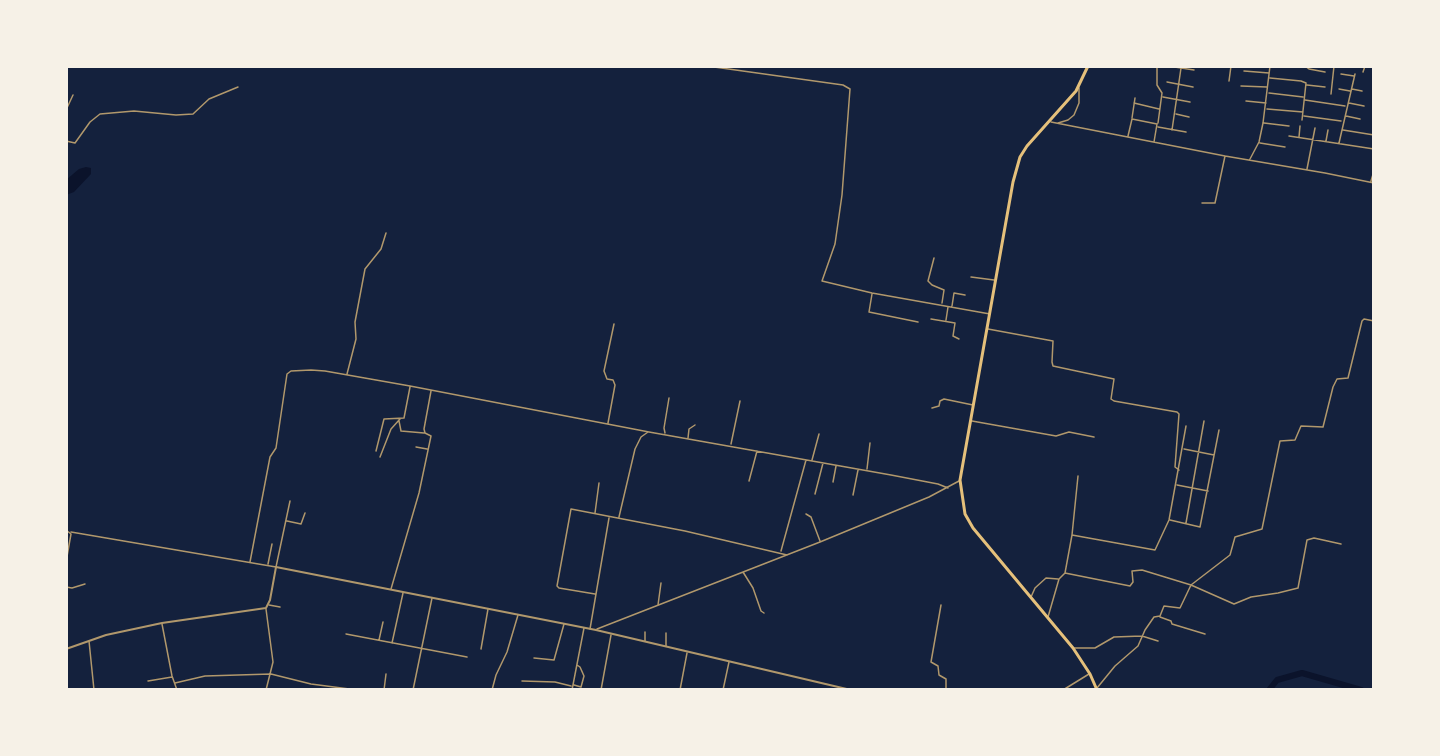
<!DOCTYPE html>
<style>
body{margin:0}
#map{position:relative;width:1440px;height:756px;overflow:hidden;background:#14213d;font-family:Signika,sans-serif}
canvas{display:block}
.frame{position:absolute;inset:0;border:68px solid #f6f1e7;pointer-events:none}
</style>
<div id="map">
<canvas width="1440" height="756"></canvas>
<div class="frame"></div>
</div>
<script>
const context = document.querySelector('canvas').getContext('2d');
context.lineJoin = 'round';
function fill(path, color) { context.fillStyle = color; context.fill(path, 'evenodd'); }
const toPath = rows => new Path2D(rows.map(r => 'M' + r).join(''));
function stroke(path, color, width, dash) { context.strokeStyle = color; context.lineWidth = width; context.lineCap = dash ? 'butt' : 'round'; context.setLineDash(dash || []); context.stroke(path); }
const water = toPath([
 [86,167,91,168,91,174,74,192,66,195,66,180,79,169]
]);
const river = toPath([
 [1269,690,1277,680,1302,673,1361,690]
]);
const minor = toPath([
 [707,66,843,85,850,89,842,195,835,244,822,281,872,293,990,314],
 [1157,66,1157,85,1162,93,1158,123],
 [1168,66,1194,70],
 [1305,66,1309,69,1325,72],
 [1141,67,1141,66],
 [1244,71,1269,73],
 [1363,72,1365,66],
 [1341,74,1354,76],
 [1270,78,1301,81,1306,83,1302,120],
 [1229,81,1231,66],
 [1167,82,1193,87],
 [1307,85,1325,87],
 [1241,86,1267,87],
 [1339,89,1350,91],
 [1352,89,1362,91],
 [1269,93,1303,97],
 [1331,94,1334,66],
 [1163,97,1190,102],
 [1305,100,1345,106],
 [1246,101,1266,103],
 [1134,103,1159,109],
 [1349,103,1364,106],
 [1267,109,1303,112],
 [66,110,73,95],
 [1176,114,1189,117],
 [1304,116,1341,121],
 [1346,116,1360,119],
 [1132,118,1135,98],
 [1051,122,1225,156,1325,173,1374,183],
 [1058,123,1068,120,1074,115,1079,103,1079,88],
 [1264,123,1289,126],
 [1158,127,1186,132],
 [1172,130,1181,68],
 [1343,130,1374,135],
 [1128,136,1132,119,1157,124,1154,142],
 [1289,136,1374,149],
 [1299,137,1300,126],
 [66,141,75,143,90,122,100,114,134,111,176,115,193,114,209,99,238,87],
 [1326,141,1328,130],
 [1260,143,1285,147],
 [1339,143,1355,74],
 [1250,159,1259,142,1263,123,1270,66],
 [1307,169,1315,128],
 [1371,181,1374,171],
 [1202,203,1215,203,1225,156],
 [934,258,928,281,932,285,944,290,942,303],
 [971,277,994,280],
 [872,294,869,312,918,322],
 [952,306,954,293,965,295],
 [931,319,955,323,953,336,959,339],
 [946,320,948,307],
 [988,329,1053,341,1052,362,1053,366,1114,379,1111,399,1114,401,1177,412,1179,414,1175,467,1179,470],
 [347,374,356,339,355,322,365,269,381,249,386,233],
 [932,408,939,406,940,401,944,399,973,405],
 [399,421,401,431,424,433],
 [972,421,1056,436,1069,432,1094,437],
 [608,423,615,385,613,380,607,379,604,371,614,324],
 [665,433,664,428,669,398],
 [688,438,689,429,695,425],
 [731,444,740,401],
 [416,447,427,449],
 [1184,449,1214,455],
 [376,451,384,419,404,418,410,387],
 [380,457,391,429,400,419],
 [812,460,819,434],
 [867,469,870,443],
 [749,481,757,451],
 [833,482,836,466],
 [1177,485,1208,491],
 [815,494,823,463],
 [853,495,858,470],
 [595,513,599,483],
 [806,514,811,517,820,541],
 [619,517,635,449,641,437,648,432],
 [1170,520,1200,527,1219,430],
 [287,521,301,524,305,513],
 [1186,523,1204,421],
 [66,530,71,534,66,562],
 [71,532,276,567,290,501],
 [1072,535,1155,550,1169,520,1186,426],
 [781,551,806,460],
 [250,562,270,457,276,448,287,374,291,371,311,370,325,371,410,386,649,432,891,475,938,484,948,488],
 [268,564,272,544],
 [743,572,753,588,761,611,764,613],
 [1065,573,1130,586,1133,582,1132,571,1142,570,1191,585,1234,604,1251,597,1278,593,1298,588,1307,540,1314,538,1341,544],
 [66,587,72,588,85,584],
 [391,589,419,493,431,436,425,433,424,429,431,391],
 [595,594,559,588,557,586,571,509,685,531,787,555],
 [1031,597,1035,588,1046,578,1058,579],
 [269,605,280,607],
 [658,605,661,583],
 [941,605,931,662,938,666,939,675,946,679,946,690],
 [266,609,273,662,266,690],
 [1048,617,1059,579,1065,573,1072,535,1078,476],
 [1160,617,1171,621,1172,624,1205,634],
 [162,624,172,676,177,690],
 [590,629,609,518],
 [597,629,820,542,929,497,959,481],
 [346,634,467,657],
 [379,640,383,622],
 [89,641,94,690],
 [645,641,645,632],
 [392,643,403,593],
 [666,646,666,633],
 [1074,648,1095,648,1114,637,1142,636,1158,641],
 [481,649,488,609],
 [534,658,554,660,564,624],
 [148,681,172,677],
 [522,681,555,682,571,686],
 [175,683,205,676,271,674,311,684,357,690],
 [574,685,581,687,584,676,580,667,577,665],
 [1097,688,1115,666,1138,646,1145,630,1154,617,1160,616,1164,606,1180,608,1191,585,1230,555,1235,537,1262,529,1280,441,1295,440,1301,426,1323,427,1333,387,1337,379,1348,378,1362,321,1364,319,1374,321],
 [384,690,386,674],
 [413,690,432,598],
 [492,690,496,675,507,652,518,615],
 [572,690,584,628],
 [601,690,611,635],
 [680,690,687,653],
 [723,690,729,662],
 [1063,690,1089,674]
]);
const tertiary = toPath([
 [66,649,106,635,162,623,266,608,270,600,276,567,596,630,851,690]
]);
const primary = toPath([
 [1088,66,1076,91,1027,146,1020,157,1013,182,960,480,965,514,973,528,1073,648,1090,674,1097,690]
]);
fill(water, '#0b132b');
stroke(river, '#0b132b', 6);
stroke(minor, '#b1986c', 1.5);
stroke(tertiary, '#b1986c', 2);
stroke(primary, '#e5c07b', 3);
</script>
